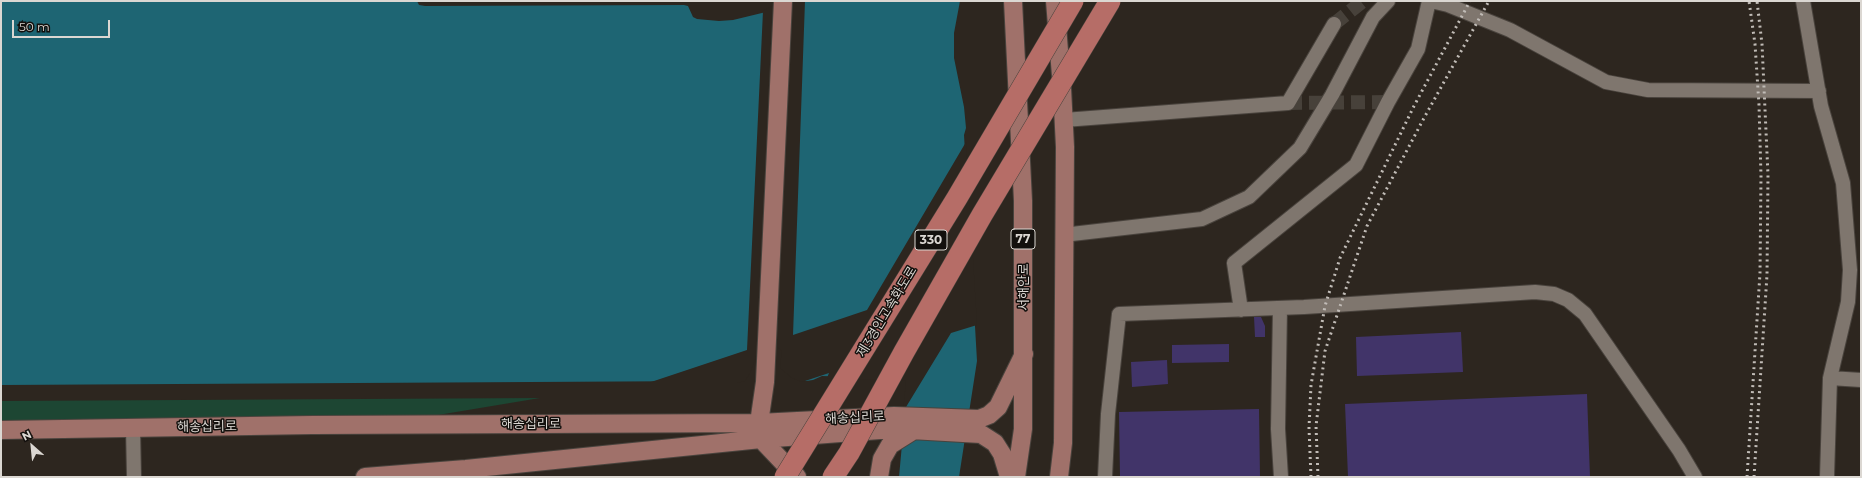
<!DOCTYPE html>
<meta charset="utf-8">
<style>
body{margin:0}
#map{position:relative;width:1862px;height:478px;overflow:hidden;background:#2d261f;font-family:Montserrat,sans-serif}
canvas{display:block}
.frame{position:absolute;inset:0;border:2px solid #dbd7d2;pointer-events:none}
.north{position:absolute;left:12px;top:426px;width:40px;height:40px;-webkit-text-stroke:3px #13100d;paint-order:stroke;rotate:333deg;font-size:11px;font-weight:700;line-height:16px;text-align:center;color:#dbd7d2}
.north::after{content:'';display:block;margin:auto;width:14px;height:18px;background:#dbd7d2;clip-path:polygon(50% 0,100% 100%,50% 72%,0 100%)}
.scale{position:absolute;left:12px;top:20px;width:98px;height:18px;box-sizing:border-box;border:2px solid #dbd7d2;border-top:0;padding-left:5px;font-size:12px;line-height:14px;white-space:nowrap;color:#dbd7d2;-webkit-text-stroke:3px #13100d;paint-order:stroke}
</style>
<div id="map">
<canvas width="1862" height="478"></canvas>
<div class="frame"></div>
<div class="north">N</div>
<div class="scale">50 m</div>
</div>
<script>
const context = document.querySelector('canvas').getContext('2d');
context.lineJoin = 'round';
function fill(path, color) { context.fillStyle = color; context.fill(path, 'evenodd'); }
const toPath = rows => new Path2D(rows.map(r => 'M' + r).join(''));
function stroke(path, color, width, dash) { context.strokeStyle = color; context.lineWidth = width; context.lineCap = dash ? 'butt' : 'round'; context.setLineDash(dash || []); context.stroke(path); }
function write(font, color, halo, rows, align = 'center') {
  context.font = font + ' Montserrat,"Noto Sans KR",sans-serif'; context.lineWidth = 3; context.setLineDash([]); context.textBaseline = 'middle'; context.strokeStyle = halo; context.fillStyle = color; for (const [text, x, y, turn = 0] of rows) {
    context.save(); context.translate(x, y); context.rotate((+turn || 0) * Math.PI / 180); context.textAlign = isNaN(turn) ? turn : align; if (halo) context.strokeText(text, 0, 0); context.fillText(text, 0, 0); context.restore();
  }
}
const green = toPath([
 [540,398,438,415,1,421,1,401]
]);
const water = toPath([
 [1,1,417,1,419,5,425,6,684,5,688,6,693,17,697,19,719,21,733,20,766,12,785,1,960,1,954,33,954,58,964,107,966,128,964,135,977,361,959,477,899,477,908,379,822,376,813,380,806,381,800,379,784,356,781,347,767,341,709,381,1,385]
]);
const pier = toPath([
 [781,1,805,1,793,335,867,310,966,142,977,325,951,333,903,412,906,381,827,378,829,373,802,382,792,378,781,369,780,364,782,352,780,349,775,346,760,346,750,373,745,381,737,383,648,383,747,350,763,11]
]);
const building = toPath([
 [1254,317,1261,317,1265,326,1265,337,1255,337],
 [1461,332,1463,372,1357,376,1356,337],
 [1229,344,1229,362,1172,363,1172,345],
 [1167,360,1168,384,1132,387,1131,362],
 [1587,394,1590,477,1348,477,1345,404],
 [1259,409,1260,477,1120,477,1119,412]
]);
const minorTunnel = toPath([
 [1334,24,1363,1],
 [1288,103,1388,102]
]);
const minor = toPath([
 [1431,1,1448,5,1510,30,1606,82,1648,90,1819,91],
 [1803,1,1821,106,1843,183,1850,270,1848,302,1830,378,1827,477],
 [1064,120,1288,103,1334,24],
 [1063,235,1202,219,1249,197,1300,148,1332,95,1373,17,1388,1],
 [1280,308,1278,429,1281,477],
 [1241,310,1234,263,1356,165,1388,102,1418,49,1429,1],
 [1830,378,1861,380],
 [133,428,134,477],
 [1105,477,1108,414,1119,314,1304,307,1535,292,1554,294,1568,300,1585,314,1679,450,1695,477]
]);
const major = toPath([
 [1013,1,1023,201,1023,429,1016,477],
 [1055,1,1062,88,1065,147,1063,443,1059,477],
 [1,430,312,425,759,423,894,416,979,419,989,415,998,407,1024,354],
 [760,434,759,423,765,382,783,1],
 [761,439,797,477],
 [365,477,466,469,761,439,893,429,981,434,995,443,1002,454,1009,477],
 [879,477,882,459,890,445,914,430]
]);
const rail = toPath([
 [1311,477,1309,428,1311,385,1325,306,1340,258,1414,106,1470,1],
 [1318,477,1316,426,1325,351,1367,226,1424,118,1489,1],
 [1747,477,1760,273,1761,176,1759,105,1755,44,1749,1],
 [1754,477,1767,275,1768,175,1762,44,1757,1]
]);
const highwayBridge = toPath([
 [785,477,957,198,1073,1],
 [833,477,849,453,904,352,982,215,1110,1]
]);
const shields = [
 [1023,239,24],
 [931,240,32]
];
const shieldNames = [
 ["77",1023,239],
 ["330",931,240]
];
const streetNames = [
 ["서해안로",1024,287,-90],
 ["제3경인고속화도로",887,312,-59],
 ["해송십리로",855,418,-3],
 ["해송십리로",531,424],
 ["해송십리로",207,427,-1]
];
fill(green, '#1d4633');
fill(water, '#1e6573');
fill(pier, '#2d261f');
fill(building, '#413469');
stroke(minorTunnel, '#47413a', 14, [14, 7]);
stroke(minor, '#49433d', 16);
stroke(major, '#49433d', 20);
stroke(minor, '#7f766e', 14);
stroke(major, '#a0716a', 18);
stroke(rail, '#c1bcb7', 3, [2, 4]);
stroke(highwayBridge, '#49433d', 22, []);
stroke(highwayBridge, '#b66d67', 21);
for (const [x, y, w] of shields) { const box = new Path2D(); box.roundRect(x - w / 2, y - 10, w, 20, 3); context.fillStyle = '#13100d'; context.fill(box); stroke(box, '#dbd7d2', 1); }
write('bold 12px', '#dbd7d2', null, shieldNames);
write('13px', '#dbd7d2', '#13100d', streetNames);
</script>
